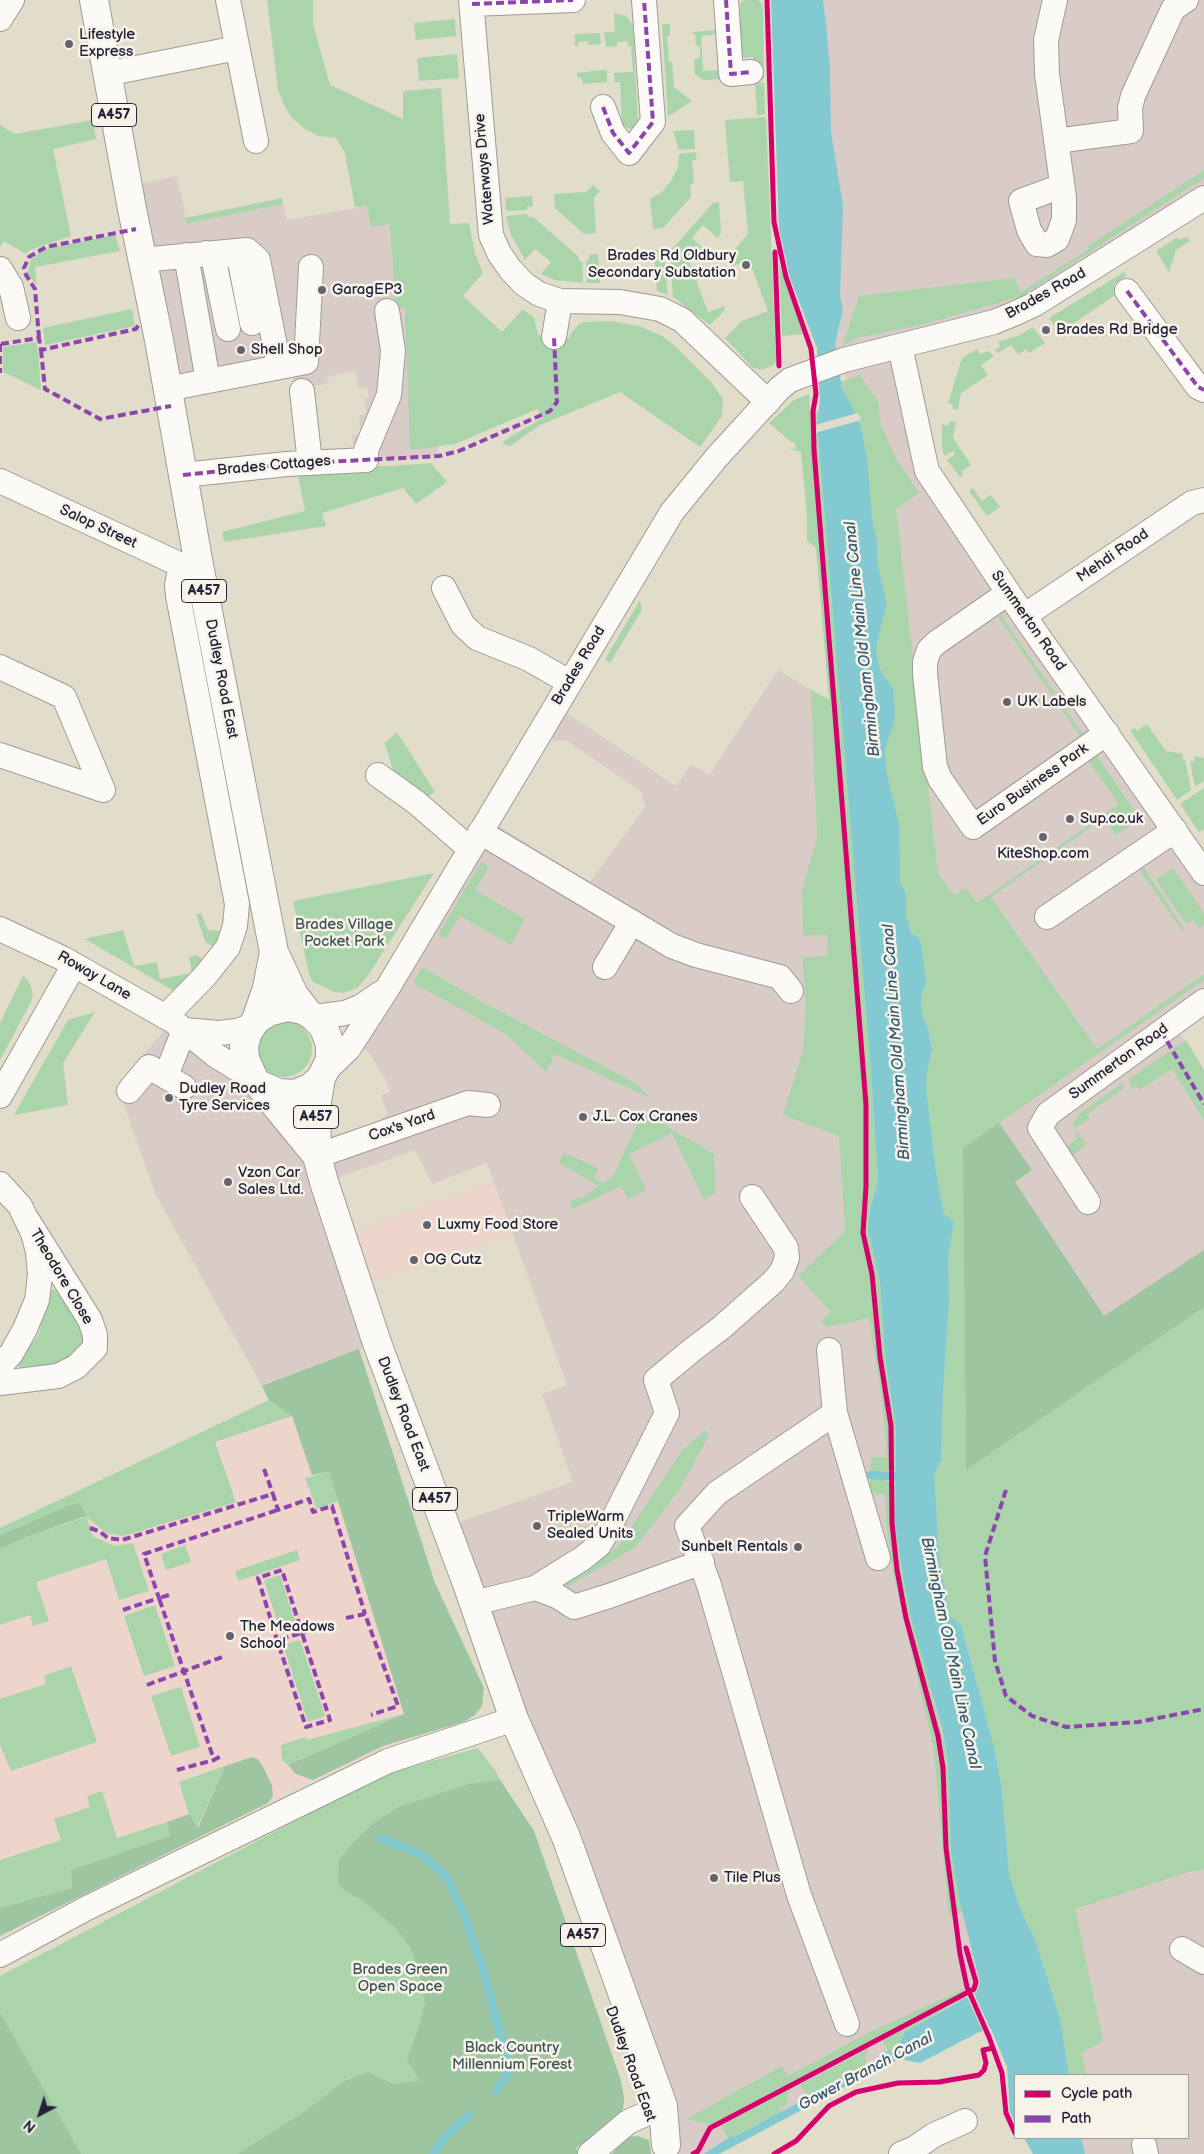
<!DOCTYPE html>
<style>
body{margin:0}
#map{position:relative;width:1204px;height:2154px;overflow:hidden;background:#e2dcca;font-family:"Balsamiq Sans",sans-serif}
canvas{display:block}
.legend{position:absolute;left:1014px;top:2074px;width:175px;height:65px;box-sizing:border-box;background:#f7f3e8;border:1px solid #a29fa3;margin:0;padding:6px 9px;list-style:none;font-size:15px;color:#22223b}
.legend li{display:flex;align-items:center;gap:10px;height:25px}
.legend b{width:25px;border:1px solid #a29fa3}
.north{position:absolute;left:15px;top:2089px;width:50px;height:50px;-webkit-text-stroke:4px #f7f3e8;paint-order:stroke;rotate:220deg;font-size:14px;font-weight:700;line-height:20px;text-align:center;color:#22223b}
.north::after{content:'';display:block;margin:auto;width:18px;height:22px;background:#22223b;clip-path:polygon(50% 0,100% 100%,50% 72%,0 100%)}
</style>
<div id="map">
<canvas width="1204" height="2154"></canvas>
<ul class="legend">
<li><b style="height:6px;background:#d6006c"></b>Cycle path</li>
<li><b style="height:6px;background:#8e44ad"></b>Path</li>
</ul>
<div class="north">N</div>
</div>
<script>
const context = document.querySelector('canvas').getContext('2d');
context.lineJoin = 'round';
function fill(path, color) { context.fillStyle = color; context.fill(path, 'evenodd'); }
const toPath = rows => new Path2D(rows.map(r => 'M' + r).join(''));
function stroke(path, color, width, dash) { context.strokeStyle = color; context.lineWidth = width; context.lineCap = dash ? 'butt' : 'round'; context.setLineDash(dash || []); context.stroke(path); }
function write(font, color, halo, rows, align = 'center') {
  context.font = font + ' "Balsamiq Sans",sans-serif'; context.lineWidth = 5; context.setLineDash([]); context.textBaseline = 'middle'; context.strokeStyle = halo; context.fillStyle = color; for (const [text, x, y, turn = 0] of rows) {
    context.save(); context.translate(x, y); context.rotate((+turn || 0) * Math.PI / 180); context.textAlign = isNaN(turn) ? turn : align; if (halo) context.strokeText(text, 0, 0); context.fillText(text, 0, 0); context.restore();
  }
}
const built = toPath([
 [494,1182,513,1234,358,1287,341,1235],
 [292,1416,435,1583,484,1688,463,1722,416,1735,313,1780,0,1936,0,1549,86,1516,215,1442]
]);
const industrial = toPath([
 [804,0,1204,0,1204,198,1071,282,900,346,927,471,1204,873,1204,1001,1173,1023,1204,1070,1204,1307,980,1461,1204,1724,1204,2154,1064,2154,1059,2138,1188,2138,1188,2075,1043,2075,1023,1996,908,2049,712,2154,697,2154,695,2150,687,2154,669,2154,446,1527,573,1482,542,1394,567,1385,487,1163,432,1184,415,1150,325,1182,377,1343,262,1386,156,1195,121,1097,120,1085,126,1075,173,1021,313,1143,381,1120,381,1118,388,1115,381,1095,390,1092,386,1081,370,1054,344,1027,357,1020,487,819,590,882,645,807,642,792,566,740,554,741,540,731,555,705,676,786,691,764,709,775,778,670,829,700,837,382,846,380,842,347,831,351],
 [177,176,187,224,283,204,287,220,403,200,439,456,366,460,355,453,352,435,361,434,359,415,366,414,364,399,369,398,367,387,358,388,355,371,327,377,328,384,294,388,292,376,206,390,199,396,170,402,128,187]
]);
const green = toPath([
 [267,0,313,0,313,24,330,85,403,119,403,91,441,88,450,224,469,223,475,254,483,273,463,296,502,332,523,309,534,318,538,335,569,339,571,333,578,325,584,322,611,321,639,326,662,336,674,345,711,382,723,399,722,416,700,447,620,392,540,425,509,447,502,442,544,417,537,409,455,444,410,450,405,308,396,308,390,224,371,227,367,206,355,207,345,153,336,138,319,136,305,129,292,118,284,105,278,90],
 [744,0,758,0,763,5,764,79,755,79,753,57,737,58,734,22,740,16,740,4],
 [614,13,626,16,633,25,638,124,629,129,622,124,620,82,614,82,614,73,633,72,631,46,628,46,628,41,617,42,617,46,606,47,604,32,615,32],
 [455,19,456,36,416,40,414,23],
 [662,24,670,24,670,36,667,36,669,61,672,62,674,87,692,101,668,117],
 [717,30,717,34,701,36,703,71,719,70,719,79,703,80,695,74,694,60,700,57,700,46,696,46,695,34,692,34,692,32],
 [600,33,601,44,589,45,588,41,578,42,578,46,575,46,575,34],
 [457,54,459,78,419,81,417,58],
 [602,70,607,70,607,82,583,84,582,79,577,76,577,73],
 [755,82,764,83,765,114,757,115],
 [766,117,776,361,774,365,762,370,752,367,725,338,742,321,768,311,749,260,733,266,729,256,748,234,743,181,730,182,725,120],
 [93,120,96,139,53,149,71,236,30,250,26,254,4,241,0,247,0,125,15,134],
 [694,130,695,149,679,150,673,131],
 [695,152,697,160,692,160,694,184,690,185,691,197,663,228,653,229,650,199,662,192,671,181,678,167,679,154],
 [1204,170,1204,178,1022,296,924,324,857,338,842,347,859,296,1014,278,1021,292,1089,249,1088,246],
 [593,185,600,191,594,198,596,233,584,234,555,208,554,194,586,192],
 [532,196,533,206,527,207,527,210,506,211,505,198],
 [282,198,283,204,206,220,187,224,185,218],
 [719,202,721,232,718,238,703,225,692,238,706,251,706,255,689,261,708,312,725,306,724,311,710,325,673,297,670,255,673,254,672,249,713,203],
 [527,214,528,217,533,217,578,256,579,261,582,261,583,283,555,280,541,274,551,262,535,249,525,260,511,235,506,216],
 [115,235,120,251,35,267,37,285,27,274,31,260,40,252,50,248],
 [1187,236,1190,241,1176,250,1169,272,1156,251,1178,237,1180,240],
 [654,250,661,250,662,255,664,255,668,295,657,291],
 [598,254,600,283,587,283,586,261,589,260,589,255],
 [779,262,803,334,782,336],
 [1124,272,1127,276,1114,284,1117,292,1115,295,1060,333,1049,318],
 [132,309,135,326,45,345,43,328],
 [1033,327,1045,343,1029,353,1026,349,1018,355,1011,345,998,353,994,350,1000,347,998,342,1019,335],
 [36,342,38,351,41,390,3,372,3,347],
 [977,349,980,354,989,351,994,356,981,365,988,375,961,393,958,410,952,409,953,405,948,403,962,358],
 [860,375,878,401,881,425,895,457,919,493,896,509,938,873,954,895,966,888,977,903,1119,804,1089,762,1097,756,1140,819,1116,835,1104,818,991,897,1097,1049,1204,974,1204,980,963,1148,966,1470,1204,1307,1204,1870,1192,1871,1075,1909,1103,2041,1081,2053,1087,2075,1069,2075,1060,2019,1052,1993,1035,1940,1020,1908,1009,1874,1002,1789,994,1747,961,1625,950,1616,940,1564,934,1474,941,1461,943,1392,949,1299,948,1258,954,1222,944,1214,936,1172,925,1089,927,1071,932,1051,928,1029,922,1013,921,997,926,982,906,915,906,894,900,882,891,794,886,770,885,750,894,723,893,688,883,675,878,663,876,649,882,619,887,604,877,562,877,540,847,399,841,382],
 [809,394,810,412,818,411,817,422,871,1071,878,1181,870,1210,868,1229,880,1282,885,1355,896,1430,895,1470,887,1470,886,1482,895,1483,895,1523,903,1576,948,1759,951,1850,962,1912,949,1916,933,1745,894,1577,886,1523,885,1494,869,1493,871,1457,887,1457,882,1398,869,1318,827,1327,821,1321,831,1312,798,1276,845,1231,839,1136,783,1115,803,1050,806,1000,802,957,828,956,827,935,803,936,802,891,817,837,811,690,829,699,816,548,807,541,807,517,801,452,788,448,796,449,795,443,791,442,769,423,794,400],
 [950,421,956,422,953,438,971,465,962,471,963,475,960,477,947,460,955,454,953,451,945,456,942,448,942,424,948,426],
 [431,463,447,482,416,504,403,488,322,513,326,526,224,542,222,532,305,511,297,469,391,466],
 [973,488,982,501,991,495,1000,507,987,516,969,491],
 [640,600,642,610,610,663,605,659],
 [1001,615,1085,737,1082,739,998,617],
 [1147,724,1166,751,1183,754,1182,759,1185,760,1191,790,1177,800,1130,730,1135,728,1137,731],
 [397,732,435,792,424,799,395,778,385,743],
 [1195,756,1204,758,1204,781,1195,787,1190,761,1194,762],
 [1204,788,1204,829,1199,832,1180,804],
 [481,862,489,867,475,890,525,919,511,945,460,916,446,939,438,935],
 [1140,862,1185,930,1183,932,1136,865],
 [1173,868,1204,913,1204,924,1199,928,1193,920,1186,924,1156,880],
 [434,873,367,977,357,988,343,993,334,992,313,982,309,974,293,901],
 [201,913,208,930,225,932,214,947,205,942,196,914],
 [123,930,134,966,157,962,160,979,192,973,189,957,197,955,203,960,179,994,85,939],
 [422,967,479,1000,637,1084,650,1098,555,1054,546,1072,506,1034,413,983],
 [23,976,28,980,31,987,33,994,31,1002,0,1060,0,1023],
 [95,1012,63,1063,68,1105,14,1115,68,1020],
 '256 1049a28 28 0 1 1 56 0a28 28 0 1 1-56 0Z',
 [1186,1040,1204,1070,1204,1120,1172,1069,1139,1090,1136,1086,1131,1089,1129,1079],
 [1124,1082,1124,1088,1087,1114,1090,1119,1075,1128,1086,1145,1073,1155,1067,1153,1063,1149,1077,1139,1073,1123,1079,1114],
 [643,1112,714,1154,716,1193,704,1200,672,1133,629,1154,646,1190,628,1199,621,1186,573,1209,569,1201,582,1198,599,1186,559,1163,564,1153,598,1168,594,1178,604,1183,613,1176],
 [54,1289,81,1325,84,1335,83,1345,72,1358,60,1365,23,1372,19,1369,19,1360,39,1334,48,1292],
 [359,1349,292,1416,215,1442,236,1502,123,1536,106,1533,87,1517,92,1536,115,1546,133,1543,149,1591,119,1600,106,1559,36,1582,49,1621,33,1626,30,1615,0,1625,0,1549,24,1538,86,1517,65,1507,0,1535,0,1528,269,1400,262,1386],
 [705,1430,709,1435,681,1487,635,1548,567,1587,563,1583,618,1547,681,1452],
 [329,1472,338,1501,317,1509,305,1478],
 [185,1545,191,1562,166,1570,161,1554],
 [297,1550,300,1560,238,1581,235,1571],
 [280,1575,297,1628,281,1633,264,1580],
 [155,1605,175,1666,144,1676,124,1616],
 [300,1640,325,1716,308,1722,283,1645],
 [71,1666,97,1742,11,1771,0,1745,0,1699,46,1684,44,1676],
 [181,1687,200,1747,171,1756,151,1696],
 [404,1714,288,1765,282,1760,281,1745,305,1737,307,1740],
 [478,1748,497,1773,500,1780,534,1831,620,2078,624,2097,623,2109,613,2121,576,2148,573,2154,0,2154,0,1976,356,1789,403,1769],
 [225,1766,197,1828,189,1814,179,1782],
 [102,1791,117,1838,167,1822,170,1836,71,1870,72,1888,0,1908,0,1860,61,1840,54,1819,90,1807,87,1796],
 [963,1989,966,1997,905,2032,895,2051,890,2054,880,2037,709,2125,686,2119,782,2066,788,2076,868,2033],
 [870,2048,866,2055,866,2066,807,2098,800,2084],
 [796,2085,787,2095,787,2105,779,2108,781,2112,733,2137,732,2136,728,2138,721,2126]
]);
const forest = toPath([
 [999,1123,1032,1170,1015,1182,1104,1316,1204,1250,1204,1307,966,1470,963,1148],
 [359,1349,435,1583,484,1688,482,1706,475,1715,463,1722,383,1746,313,1780,296,1774,288,1765,404,1714,329,1472,312,1475,292,1416,269,1400,262,1386],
 [80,1503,86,1516,24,1538,0,1549,0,1535,65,1507],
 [252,1757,258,1759,263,1767,272,1785,273,1796,268,1803,0,1936,0,1908,72,1888,71,1870,170,1836,167,1822,189,1814,198,1828,225,1766],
 [500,1780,534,1831,620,2078,624,2097,623,2109,613,2121,576,2148,579,2154,238,2154,307,2110,343,2082,368,2072,393,2084,420,2081,407,2059,420,2024,425,2003,418,1967,410,1947,396,1928,363,1901,347,1892,338,1884,339,1860,352,1844,376,1821,399,1807,469,1784],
 [0,2013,81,2154,0,2154],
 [637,2136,649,2140,651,2154,612,2154,627,2137]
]);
const water = toPath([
 [771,0,823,0,826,23,830,69,831,132,843,206,840,296,843,309,835,344,842,388,854,410,861,428,867,458,872,518,877,540,877,562,887,604,879,634,876,649,878,663,883,675,893,688,895,712,894,723,885,750,886,770,899,824,900,882,906,894,906,915,911,933,920,939,923,957,926,982,921,997,922,1013,928,1029,932,1051,927,1071,926,1089,936,1172,944,1214,954,1222,948,1258,949,1299,943,1392,941,1461,934,1474,940,1564,950,1616,961,1625,994,1747,1002,1789,1009,1874,1020,1908,1035,1940,1052,1993,1060,2019,1069,2075,1015,2075,1015,2123,1010,2112,1007,2067,991,2029,977,2033,920,2063,900,2059,884,2066,719,2154,704,2154,733,2135,734,2137,879,2060,878,2057,889,2051,890,2053,895,2051,905,2032,977,1992,980,1982,960,1903,951,1850,948,1759,942,1728,911,1617,903,1576,895,1523,896,1430,885,1355,880,1282,868,1229,870,1210,878,1181,871,1071,817,422,820,401,817,348,790,278,779,228],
 [1024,2138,1081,2138,1085,2154,1033,2154]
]);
const pier = toPath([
 [858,413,861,420,815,433,815,425],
 [973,1991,993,2035,991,2036,989,2032,984,2034,966,1995]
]);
const stream = toPath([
 [870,1475,903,1477],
 [381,1838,422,1855,447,1877,465,1918,482,1966,510,2070,496,2091],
 [433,2154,445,2137,469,2115]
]);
const minor = toPath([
 [228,0,256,141],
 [471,0,491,235,499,253,510,269,524,284,539,294,560,301,620,302,660,309,682,320,768,402],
 [726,0,731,74,751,72],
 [1055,0,1046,40,1047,74,1064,198,1064,220,1057,239,1047,245,1037,244,1029,230,1021,201,1062,186],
 [472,4,573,0],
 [0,19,12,0],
 [106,74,237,48],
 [603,107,613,133,629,153,653,122,644,0],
 [1056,141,1131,131,1130,108,1133,96,1173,9,1186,0],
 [230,252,240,262,252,323],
 [206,253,214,261,228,329],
 [186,255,208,381],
 [142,260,247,250,258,260,279,366],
 [0,269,11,287,18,318],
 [1127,291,1198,387,1204,390],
 [554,337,560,301],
 [900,346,927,471,1024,616,1204,873],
 [167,389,306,362,311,267],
 [302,391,310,463],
 [183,475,287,464,366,460,366,450,389,395,393,351,387,311],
 [0,481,181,565,197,565],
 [444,588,463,625,477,638,529,659,569,682],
 [1008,593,936,643,929,650,925,662,925,674,935,767,940,779,973,827,1107,733],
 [1024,616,1192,503,1204,500],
 [0,667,64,697,103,790],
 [0,755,103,790],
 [378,775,417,803,470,849],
 [480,832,672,946,696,955,780,977,791,991],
 [1047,917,1175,830],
 [0,929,62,958,173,1021,215,1055,254,1079],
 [605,967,632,922],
 [165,1017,205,976,228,947,235,926,237,904,178,596,177,585,181,565],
 [314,1017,345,1013,362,1006,381,993],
 [184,1030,219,1033,237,1031,252,1026],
 [324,1072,349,1048,387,989,672,512,717,457,780,388,790,380,844,360,994,322,1016,313,1035,304,1204,198],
 [166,1076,184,1030],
 [129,1091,149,1067,184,1087],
 [0,1096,74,965],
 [317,1156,468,1103,488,1105],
 [0,1184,20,1206,33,1233,38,1252,40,1275,37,1300,25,1329,11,1354,0,1366],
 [1088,1202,1040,1128,1048,1114,1204,1001],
 [829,1350,835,1413,878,1558],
 [0,1383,58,1376,76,1367,95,1348,95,1335,90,1320,28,1221],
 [835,1413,717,1493,687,1526,709,1585,799,1895,847,2024],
 [535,1588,583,1558,599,1545,610,1526,667,1413,656,1380,692,1350,721,1328,774,1281,782,1271,787,1258,786,1248,752,1197],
 [474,1603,535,1588,557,1596,574,1607,609,1596,702,1562],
 [1182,1949,1204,1962],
 [0,1955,87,1908,388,1761,514,1719],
 [1144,2145,1146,2154],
 [590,2154,628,2122,663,2106],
 [901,2154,915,2148,934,2135,965,2121]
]);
const major = toPath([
 [94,0,132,209,159,340,199,565,274,952,294,995,308,1013],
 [274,952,267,988,256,1020,248,1032,244,1046,245,1059,254,1079,317,1156],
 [256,1020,268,1012,288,1007,303,1010,314,1017,324,1028,327,1036,330,1045,330,1060,321,1078,316,1107,317,1156,324,1182,377,1343,466,1581,514,1719,566,1837,663,2106,666,2145],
 [260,1085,279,1093,295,1094,310,1088,321,1078]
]);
const quiet = toPath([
 [726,0,731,74,751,72],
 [472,4,573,0],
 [603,107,613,133,629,153,653,122,644,0],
 [1127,291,1198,387,1204,390],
 [39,338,35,289,26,275,24,268,29,257,46,247,136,229],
 [0,344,0,373],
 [1,344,39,338,41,350,136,329,139,324],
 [41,350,45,389,100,419,171,406],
 [183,475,287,464,439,456,459,451,537,417,550,411,557,402,554,337],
 [1161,1031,1204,1104],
 [264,1469,273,1494],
 [1006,1490,985,1556,995,1661,1006,1696,1032,1716,1066,1727,1138,1722,1204,1709],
 [90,1528,99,1531,108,1538,122,1540,273,1494,278,1510,309,1499,313,1512,332,1506,365,1614],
 [169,1595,159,1598,214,1760,221,1756],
 [123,1610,159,1598,144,1554,278,1510],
 [346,1618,365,1614,398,1706,371,1715],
 [258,1647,277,1640,302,1633,330,1720,306,1727,277,1640,258,1578,282,1570,302,1633,321,1627],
 [147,1685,222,1657],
 [177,1770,214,1760]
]);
const cycleway = toPath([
 [767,0,774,222,786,277,811,349,816,394,813,411,814,450,866,1105,866,1186,863,1233,872,1274,880,1357,891,1426,892,1523,897,1570,906,1618,938,1736,943,1768,946,1848,960,1954,967,1987,989,2037,1002,2073,1006,2113,1015,2133],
 [775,252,779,366],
 [693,2154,698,2151,710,2128,974,1989,976,1982,966,1948],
 [774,2154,796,2141,829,2106,856,2092,898,2083,939,2082,979,2075,984,2070,986,2063,983,2050,993,2048]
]);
const markers = [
 [69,44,5,"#65636d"],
 [746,265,5,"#65636d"],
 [322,290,5,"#65636d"],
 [1046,330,5,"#65636d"],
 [241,350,5,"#65636d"],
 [1007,702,5,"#65636d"],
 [1070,819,5,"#65636d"],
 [1043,837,5,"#65636d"],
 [169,1098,5,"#65636d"],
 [583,1117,5,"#65636d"],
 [228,1182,5,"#65636d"],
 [427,1225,5,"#65636d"],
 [414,1260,5,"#65636d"],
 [537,1526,5,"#65636d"],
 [798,1547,5,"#65636d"],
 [230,1636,5,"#65636d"],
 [714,1878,5,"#65636d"]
];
const shields = [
 [114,115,45],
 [204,591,45],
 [316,1117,45],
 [435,1499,45],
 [583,1935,45]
];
const shieldNames = [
 ["A457",114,115],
 ["A457",204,591],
 ["A457",316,1117],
 ["A457",435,1499],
 ["A457",583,1935]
];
const poiNames = [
 ["Lifestyle",79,35],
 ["Express",79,52],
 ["Brades Rd Oldbury",736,256,"right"],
 ["Secondary Substation",736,273,"right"],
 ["GaragEP3",332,290],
 ["Brades Rd Bridge",1056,330],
 ["Shell Shop",251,350],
 ["UK Labels",1017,702],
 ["Sup.co.uk",1080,819],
 ["KiteShop.com",1043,854,"center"],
 ["Dudley Road",179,1089],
 ["Tyre Services",179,1106],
 ["J.L. Cox Cranes",593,1117],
 ["Vzon Car",238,1173],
 ["Sales Ltd.",238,1190],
 ["Luxmy Food Store",437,1225],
 ["OG Cutz",424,1260],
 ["TripleWarm",547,1517],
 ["Sealed Units",547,1534],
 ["Sunbelt Rentals",788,1547,"right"],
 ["The Meadows",240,1627],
 ["School",240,1644],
 ["Tile Plus",724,1878]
];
const streetNames = [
 ["Waterways Drive",485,169,-95],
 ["Brades Road",1046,294,-29],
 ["Brades Cottages",274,466,-5],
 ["Salop Street",98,527,25],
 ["Mehdi Road",1113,556,-34],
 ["Summerton Road",1028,621,55],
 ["Brades Road",579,666,-59],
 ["Dudley Road East",221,679,79],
 ["Euro Business Park",1033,785,-35],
 ["Roway Lane",94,976,30],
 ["Summerton Road",1119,1062,-36],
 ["Cox's Yard",402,1126,-19],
 ["Theodore Close",61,1277,59],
 ["Dudley Road East",403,1414,69],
 ["Dudley Road East",630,2064,70]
];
const parkNames = [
 ["Brades Village",344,925],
 ["Pocket Park",344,942],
 ["Brades Green",400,1970],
 ["Open Space",400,1987],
 ["Black Country",512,2048],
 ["Millennium Forest",512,2065]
];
const waterNames = [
 ["Birmingham Old Main Line Canal",863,639,-96],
 ["Birmingham Old Main Line Canal",897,1042,-94],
 ["Birmingham Old Main Line Canal",950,1653,78],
 ["Gower Branch Canal",866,2072,-28]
];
fill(built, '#eed5cb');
fill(industrial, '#d9ccc6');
fill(green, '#aad5ab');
fill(forest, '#9dc59f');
fill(water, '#82c9d2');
fill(pier, '#e2dcca');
stroke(stream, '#82c9d2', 8);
stroke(minor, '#9e9b94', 26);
stroke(major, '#9e9b94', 30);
stroke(minor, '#fbfaf7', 24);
stroke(major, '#fbfaf7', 28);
stroke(quiet, '#8e44ad', 4, [8, 4]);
stroke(cycleway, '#d6006c', 5);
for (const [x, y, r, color] of markers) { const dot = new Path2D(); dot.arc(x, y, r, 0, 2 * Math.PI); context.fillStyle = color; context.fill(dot); stroke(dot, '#f7f3e8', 2); }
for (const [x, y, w] of shields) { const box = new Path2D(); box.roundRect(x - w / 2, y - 11.5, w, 23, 4); context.fillStyle = '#f7f3e8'; context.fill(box); stroke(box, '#22223b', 1); }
write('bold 14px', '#22223b', null, shieldNames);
write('15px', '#22223b', '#f7f3e8', poiNames, 'left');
write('15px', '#22223b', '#f7f3e8', streetNames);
write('15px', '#3d5655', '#f7f3e8', parkNames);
write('italic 16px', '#355a71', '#f7f3e8', waterNames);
</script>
